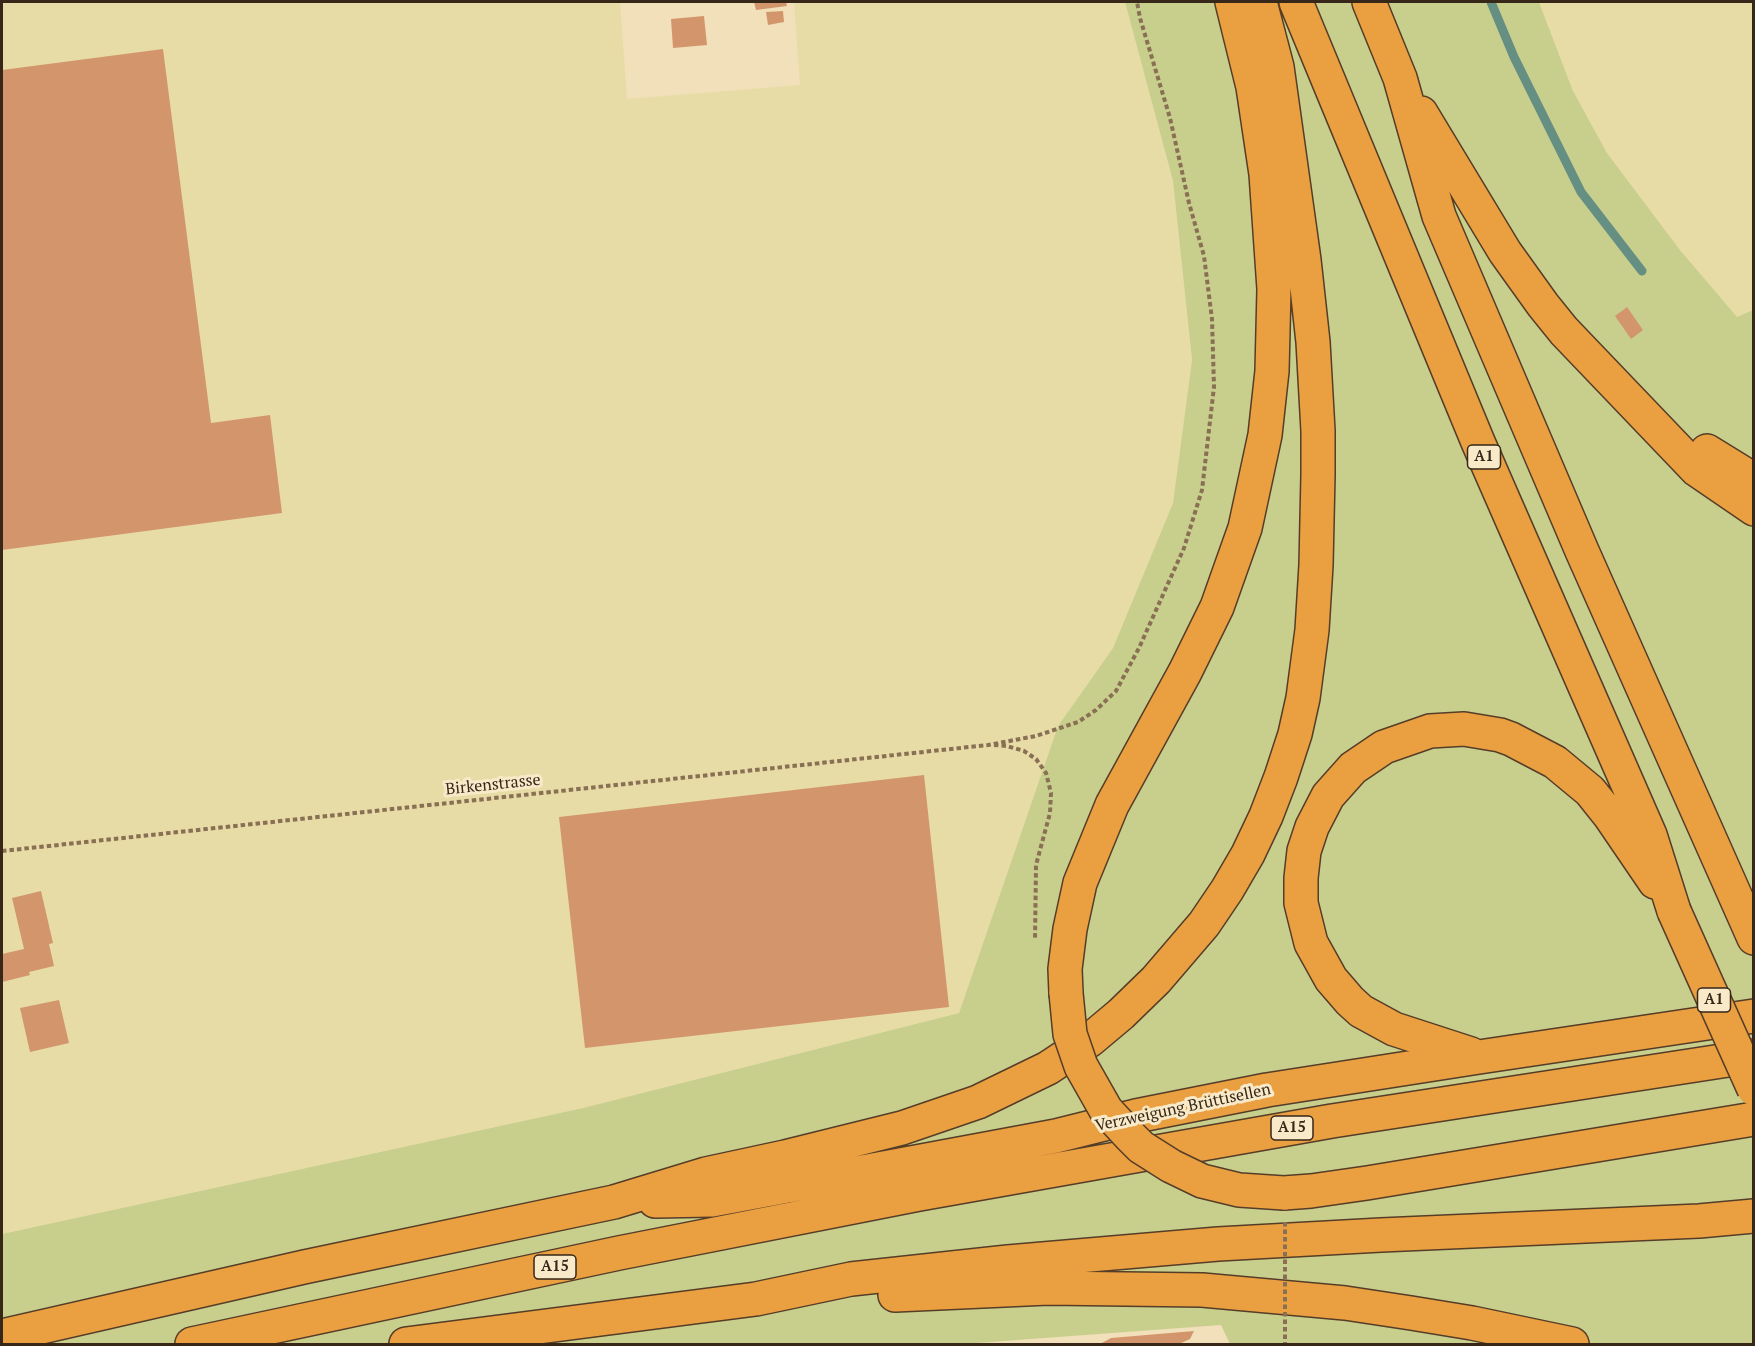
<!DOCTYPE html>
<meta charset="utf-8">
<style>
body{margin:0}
#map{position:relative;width:1755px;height:1346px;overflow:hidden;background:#f1e0b9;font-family:"PT Serif",serif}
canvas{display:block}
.frame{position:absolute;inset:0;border:3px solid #362719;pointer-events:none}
</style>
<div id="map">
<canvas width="1755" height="1346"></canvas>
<div class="frame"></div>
</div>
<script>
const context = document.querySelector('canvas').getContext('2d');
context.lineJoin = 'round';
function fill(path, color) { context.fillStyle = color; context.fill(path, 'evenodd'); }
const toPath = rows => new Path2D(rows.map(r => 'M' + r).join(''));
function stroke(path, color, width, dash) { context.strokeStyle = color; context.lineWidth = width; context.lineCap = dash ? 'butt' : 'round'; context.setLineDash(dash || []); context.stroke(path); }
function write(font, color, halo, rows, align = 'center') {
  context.font = font + ' "PT Serif",serif'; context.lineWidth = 6; context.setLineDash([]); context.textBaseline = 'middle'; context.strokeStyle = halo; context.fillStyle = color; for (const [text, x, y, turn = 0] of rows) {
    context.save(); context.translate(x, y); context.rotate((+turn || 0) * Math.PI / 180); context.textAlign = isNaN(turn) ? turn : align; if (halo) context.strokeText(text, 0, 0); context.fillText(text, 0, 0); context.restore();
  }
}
const farmland = toPath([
 [2,2,620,2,627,99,800,85,794,2,1125,2,1173,181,1192,360,1173,503,1113,648,1058,726,959,1013,583,1108,2,1234],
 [1539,2,1753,2,1753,310,1737,318,1680,250,1607,153,1573,91]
]);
const green = toPath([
 [1125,2,1539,2,1573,91,1607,153,1680,250,1737,317,1753,310,1753,1344,1230,1344,1221,1325,963,1344,2,1344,2,1234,583,1108,959,1013,1058,726,1113,648,1173,503,1192,360,1173,181]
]);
const stream = toPath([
 [1491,2,1514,57,1581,192,1642,271]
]);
const building = toPath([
 [754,2,786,2,787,6,756,10],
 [783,11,784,22,768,25,766,12],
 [704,16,707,45,673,48,671,19],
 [163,49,211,423,270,415,282,513,2,550,2,70],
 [1627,307,1643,330,1631,339,1615,316],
 [924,775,949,1007,585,1048,559,817],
 [41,891,53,943,49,944,54,966,29,972,30,975,2,982,2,954,24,949,12,898],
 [59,1000,69,1043,30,1052,20,1008],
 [1194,1331,1190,1339,1179,1344,1100,1344,1111,1338]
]);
const path = toPath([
 [994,745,1007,746,1024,751,1036,759,1046,773,1051,793,1050,813,1036,865,1035,940],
 [2,851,988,745,1036,736,1078,722,1096,710,1116,691,1139,648,1184,548,1202,490,1214,387,1212,319,1204,256,1189,203,1170,118,1140,18,1137,2]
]);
const highway = toPath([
 [1296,2,1478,442,1650,835,1674,911],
 [1369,2,1400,78,1439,216,1582,551,1754,938],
 [1421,113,1505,252,1543,305,1564,331,1697,470,1754,509],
 [1707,451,1754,480],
 [1066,993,1065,969,1070,929,1080,883,1112,805,1185,672,1217,607,1245,528,1265,435,1272,371,1274,289,1266,174,1253,87,1232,2],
 [1471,1054,1394,1029,1361,1011,1350,1001,1331,979,1311,943,1301,903,1301,878,1304,851,1312,827,1328,796,1353,768,1384,747,1430,731,1464,729,1500,735,1511,739,1555,762,1590,791,1610,816,1655,882],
 [1284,1193,1311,1191,1367,1183,1754,1119],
 [655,1201,712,1200,1056,1136,1136,1116,1267,1090,1479,1057,1754,1016],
 [895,1295,1048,1288,1202,1290,1345,1303,1411,1313,1472,1323,1572,1344],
 [2,1336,304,1267,614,1202,706,1174,785,1157,902,1128,978,1102,1048,1068,1090,1040,1121,1014,1156,980,1204,924,1227,890,1248,854,1266,816,1281,777,1295,734,1303,698,1312,630,1316,565,1318,475,1318,431,1313,342,1304,260,1277,67,1260,2],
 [192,1344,619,1253,919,1194,1332,1121,1754,1056],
 [406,1344,756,1299,851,1279,1008,1262,1218,1244,1381,1235,1699,1221,1754,1216]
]);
const pathBridge = toPath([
 [1285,1222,1285,1344]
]);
const highwayBridge = toPath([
 [1674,911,1754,1089],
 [1066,993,1070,1034,1081,1066,1106,1110,1130,1136,1141,1147,1171,1166,1202,1181,1239,1190,1284,1193]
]);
const shields = [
 [1484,457,33],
 [1714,1000,33],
 [1292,1128,42],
 [555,1267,42]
];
const shieldNames = [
 ["A1",1484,457],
 ["A1",1714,1000],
 ["A15",1292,1128],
 ["A15",555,1267]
];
const streetNames = [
 ["Birkenstrasse",493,785,-6],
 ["Verzweigung Brüttisellen",1183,1108,-12]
];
fill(farmland, '#e7dca6');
fill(green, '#c8cf8d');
stroke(stream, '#668f84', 9);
fill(building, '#d3966c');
stroke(highway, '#553d28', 36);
stroke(path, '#896f53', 4, [4.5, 3]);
stroke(highway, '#ea9f40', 33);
stroke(highwayBridge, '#553d28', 36, []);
stroke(pathBridge, '#896f53', 4, [4.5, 3]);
stroke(highwayBridge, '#ea9f40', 33);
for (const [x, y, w] of shields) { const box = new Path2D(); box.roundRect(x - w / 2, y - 12, w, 24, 4.5); context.fillStyle = '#f8eac9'; context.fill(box); stroke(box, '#362719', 1.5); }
write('bold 15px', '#362719', null, shieldNames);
write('16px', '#362719', '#f8eac9', streetNames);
</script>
